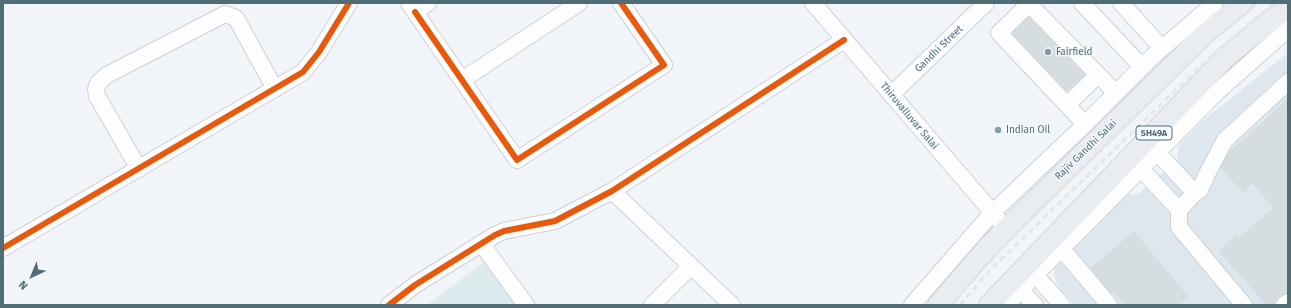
<!DOCTYPE html>
<style>
body{margin:0}
#map{position:relative;width:1291px;height:308px;overflow:hidden;background:#f1f4f8;font-family:"Fira Sans",sans-serif}
canvas{display:block}
.frame{position:absolute;inset:0;border:4px solid #526c75;pointer-events:none}
.north{position:absolute;left:12px;top:256px;width:40px;height:40px;-webkit-text-stroke:3px #f4f9fe;paint-order:stroke;rotate:224deg;font-size:11px;font-weight:700;line-height:16px;text-align:center;color:#526c75}
.north::after{content:'';display:block;margin:auto;width:14px;height:18px;background:#526c75;clip-path:polygon(50% 0,100% 100%,50% 72%,0 100%)}
</style>
<div id="map">
<canvas width="1291" height="308"></canvas>
<div class="frame"></div>
<div class="north">N</div>
</div>
<script>
const context = document.querySelector('canvas').getContext('2d');
context.lineJoin = 'round';
function fill(path, color) { context.fillStyle = color; context.fill(path, 'evenodd'); }
const toPath = rows => new Path2D(rows.map(r => 'M' + r).join(''));
function stroke(path, color, width, dash) { context.strokeStyle = color; context.lineWidth = width; context.lineCap = dash ? 'butt' : 'round'; context.setLineDash(dash || []); context.stroke(path); }
function write(font, color, halo, rows, align = 'center') {
  context.font = font + ' "Fira Sans",sans-serif'; context.lineWidth = 3; context.setLineDash([]); context.textBaseline = 'middle'; context.strokeStyle = halo; context.fillStyle = color; for (const [text, x, y, turn = 0] of rows) {
    context.save(); context.translate(x, y); context.rotate((+turn || 0) * Math.PI / 180); context.textAlign = isNaN(turn) ? turn : align; if (halo) context.strokeText(text, 0, 0); context.fillText(text, 0, 0); context.restore();
  }
}
const residential = toPath([
 [1288,53,1288,305,1075,305,1060,289,1055,279,1054,266,1121,194,1137,195,1177,160,1179,144,1206,118]
]);
const commercial = toPath([
 [490,258,525,305,427,305]
]);
const building = toPath([
 [1029,17,1085,75,1067,91,1012,33,1029,17],
 [1288,99,1288,293,1278,297,1273,305,1267,305,1219,251,1237,235,1239,238,1274,208,1253,183,1243,192,1221,167,1229,153,1288,99],
 [1134,232,1188,297,1178,305,1126,305,1114,291,1111,293,1091,268,1134,232]
]);
const minor = toPath([
 [409,3,415,12,428,3],
 [813,3,998,219],
 [1082,3,1142,67],
 [1121,3,1162,48],
 [415,12,517,160,664,65,621,3],
 [462,80,579,3],
 [891,95,986,3],
 [1067,105,1098,75],
 [1085,124,999,33,1029,4,1116,93],
 [1157,152,1195,193],
 [1140,168,1179,210],
 [139,169,97,96,96,89,98,83,107,75,225,14,236,18,275,89],
 [612,191,732,305],
 [481,243,526,305],
 [3,248,303,72,319,52,349,3],
 [1061,248,1109,305],
 [1029,268,1062,305],
 [1013,282,1035,305],
 [389,305,415,285,495,235,504,231,555,221,612,191,844,40],
 [652,305,691,266],
 [912,305,992,213,1078,131,1153,56,1215,3],
 [1007,305,1021,289,1216,93,1288,29],
 [1244,305,1179,227,1179,210,1195,193,1200,190,1207,174,1225,140,1288,82],
 [1284,305,1288,302]
]);
const major = toPath([
 [938,305,988,247,1206,33,1243,3],
 [989,305,1227,56,1288,7]
]);
const rail = toPath([
 [989,263,1036,212,1215,38,1258,3],
 [951,305,976,277],
 [960,305,988,272,1211,56,1274,3]
]);
const cycleway = toPath([
 [415,12,517,160,664,65,621,3],
 [3,248,303,72,319,52,349,3],
 [389,305,415,285,495,235,504,231,555,221,612,191,844,40]
]);
const markers = [
 [1048,52,4,"#8a9ca3"],
 [998,130,4,"#8a9ca3"]
];
const shields = [
 [1154,133,36]
];
const shieldNames = [
 ["SH49A",1154,133]
];
const streetNames = [
 ["Gandhi Street",939,49,-44],
 ["Thiruvalluvar Salai",909,116,50],
 ["Rajiv Gandhi Salai",1086,150,-44]
];
const poiNames = [
 ["Fairfield",1056,52],
 ["Indian Oil",1006,130]
];
fill(residential, '#dee7ee');
fill(commercial, '#ddeaee');
fill(building, '#d6dde1');
stroke(building, '#d3dce1', 1);
stroke(minor, '#ccd1d5', 18);
stroke(major, '#cdd1d4', 22);
stroke(minor, '#fdfdfe', 16);
stroke(major, '#e9edf2', 20);
stroke(rail, '#e5e7e4', 3, [6, 4]);
stroke(cycleway, '#e8590c', 6);
for (const [x, y, r, color] of markers) { const dot = new Path2D(); dot.arc(x, y, r, 0, 2 * Math.PI); context.fillStyle = color; context.fill(dot); stroke(dot, '#f4f9fe', 1.5); }
for (const [x, y, w] of shields) { const box = new Path2D(); box.roundRect(x - w / 2, y - 7, w, 14, 3); context.fillStyle = '#f4f9fe'; context.fill(box); stroke(box, '#526c75', 1); }
write('bold 9px', '#526c75', null, shieldNames);
write('10px', '#526c75', '#f4f9fe', streetNames);
write('10px', '#526c75', '#f4f9fe', poiNames, 'left');
</script>
